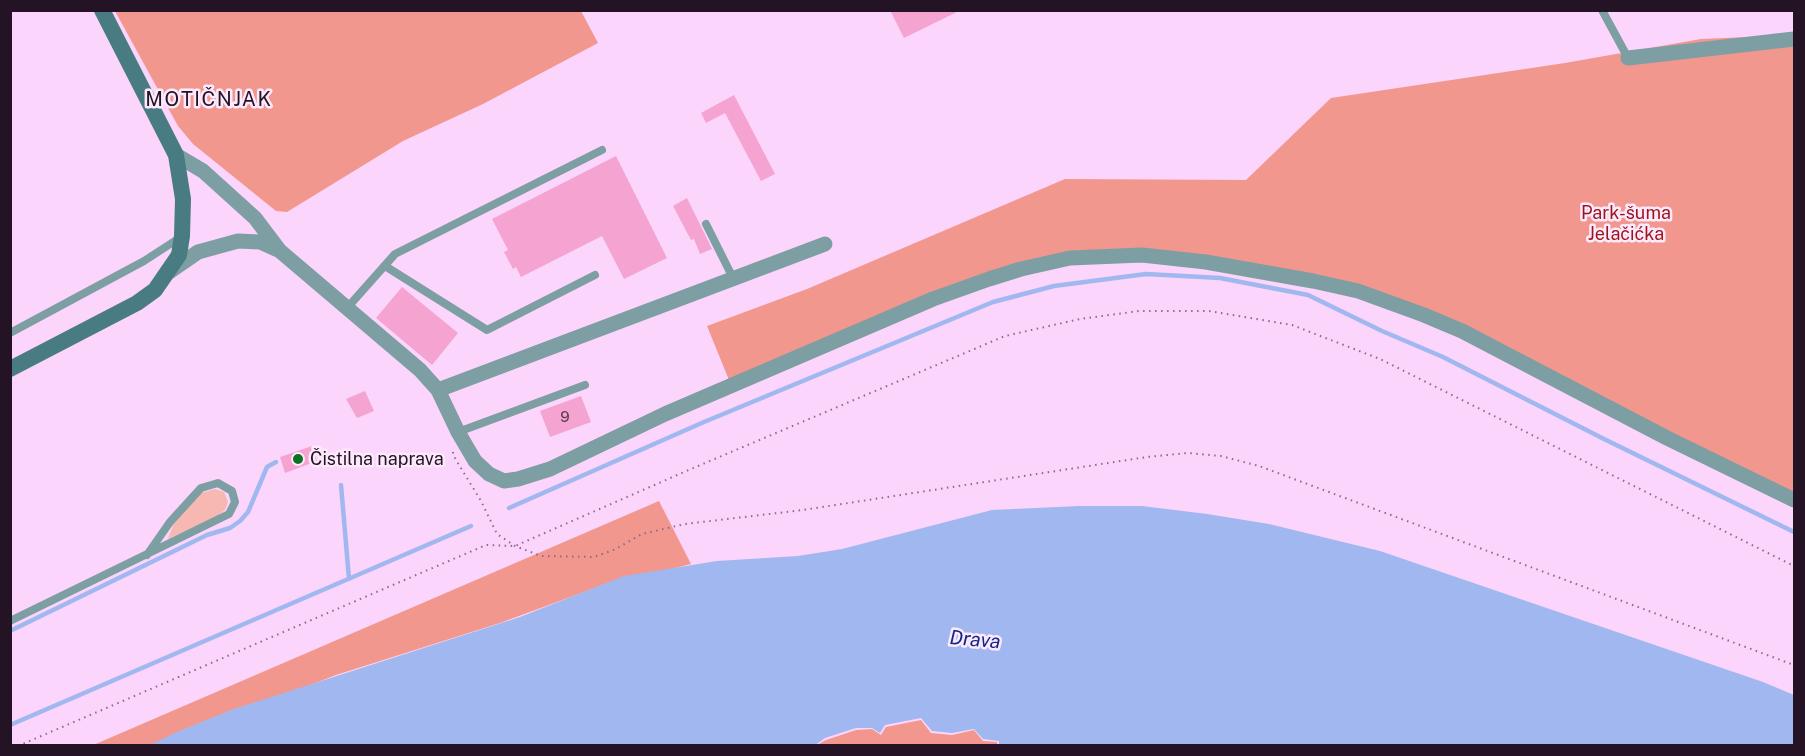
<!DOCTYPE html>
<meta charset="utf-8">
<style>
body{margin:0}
#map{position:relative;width:1805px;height:756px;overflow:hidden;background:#fbd5fb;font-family:"Public Sans",sans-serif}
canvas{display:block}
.frame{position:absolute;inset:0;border:12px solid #241324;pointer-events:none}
</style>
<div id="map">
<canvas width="1805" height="756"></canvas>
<div class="frame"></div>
</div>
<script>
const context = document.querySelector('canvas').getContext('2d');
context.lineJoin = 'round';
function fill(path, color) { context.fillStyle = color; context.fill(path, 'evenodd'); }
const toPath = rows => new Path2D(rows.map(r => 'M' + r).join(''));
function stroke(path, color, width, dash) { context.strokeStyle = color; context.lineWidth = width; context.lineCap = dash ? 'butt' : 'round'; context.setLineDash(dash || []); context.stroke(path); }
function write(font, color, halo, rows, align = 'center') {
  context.font = font + ' "Public Sans",sans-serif'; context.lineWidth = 5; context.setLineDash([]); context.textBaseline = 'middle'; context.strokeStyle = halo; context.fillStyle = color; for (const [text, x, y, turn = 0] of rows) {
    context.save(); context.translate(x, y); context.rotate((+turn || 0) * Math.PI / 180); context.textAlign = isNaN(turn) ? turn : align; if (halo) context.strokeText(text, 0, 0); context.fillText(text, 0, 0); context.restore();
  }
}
const green = toPath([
 [215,489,224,492,228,502,225,510,216,517,168,539,173,525,185,510,201,493]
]);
const forest = toPath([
 [115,11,581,11,598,43,483,104,403,141,287,212,276,211,193,144,178,126],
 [1794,35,1794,498,1415,305,1284,269,1065,255,729,380,707,326,807,289,1065,179,1246,180,1331,98,1565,63,1701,39],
 [659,501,691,564,595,588,500,623,336,675,157,745,91,746],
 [921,720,931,733,952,735,974,730,983,741,997,742,997,745,817,745,826,740,856,730,872,729,881,735,886,727]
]);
const water = toPath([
 [1079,506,1142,506,1207,514,1269,524,1380,551,1763,682,1794,695,1794,745,999,746,999,741,983,739,974,729,952,733,932,731,921,718,885,725,880,733,872,728,856,728,825,738,814,746,150,745,177,732,231,710,520,617,624,576,717,561,798,556,842,549,992,510]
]);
const stream = toPath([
 [341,485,349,579],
 [509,508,704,422,993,302,1054,286,1146,274,1220,278,1308,295,1382,331,1443,357,1604,439,1794,532],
 [10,631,207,535,230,528,240,521,248,512,267,467,276,462],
 [10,725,471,526]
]);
const building = toPath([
 [890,10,961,10,904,38],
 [734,95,775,174,761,181,725,113,706,123,701,113],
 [616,156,667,258,624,279,602,236,521,277,516,267,513,269,504,252,508,250,492,219],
 [687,198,712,249,700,254,694,239,691,240,673,206],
 [402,287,458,333,432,365,376,318],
 [365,391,374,411,357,418,346,399],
 [581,396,591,422,550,437,540,411],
 [312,446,317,461,285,473,280,457]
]);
const path = toPath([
 [453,452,453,455,481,501,497,534,515,546,541,556,594,557,616,549,642,534,685,524,803,510,1147,457,1188,453,1221,456,1259,466,1794,665],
 [18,746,486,545,515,546,691,469,1005,336,1080,319,1139,311,1209,311,1292,325,1380,359,1794,566]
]);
const service = toPath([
 [1602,10,1628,58],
 [706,224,734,280],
 [385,266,487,330,595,275],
 [347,308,395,254,602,150],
 [10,333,144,261,181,237],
 [458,432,585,385],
 [10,621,229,514,235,502,232,491,218,483,201,488,170,522,147,555]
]);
const minor = toPath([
 [1628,58,1794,39],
 [176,155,203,171,255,218,280,251],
 [169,272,198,252,238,241,260,242,280,251,420,370,438,390,458,432,475,461,489,474,504,481,518,479,550,469,665,414,933,299,989,279,1021,269,1070,258,1142,255,1206,262,1313,281,1358,291,1424,315,1462,331,1667,438,1794,500],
 [438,390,825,244]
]);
const secondary = toPath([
 [10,369,137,303,155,290,179,255,182,236,183,199,176,155,102,10]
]);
const markers = [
 [298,459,6,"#087324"]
];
const numberNames = [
 ["9",565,417]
];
const parkNames = [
 ["Park-šuma",1626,213],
 ["Jelačićka",1626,234]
];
const poiNames = [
 ["Čistilna naprava",310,459]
];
const neighbourhoodNames = [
 ["MOTIČNJAK",209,100]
];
const waterNames = [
 ["Drava",975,640,5]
];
fill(green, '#f7b8b1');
fill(forest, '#f2978e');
fill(water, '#a0b8ef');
stroke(stream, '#a0b8ef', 4.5);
fill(building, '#f5a3d0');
stroke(path, '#886d88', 2, [1.5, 4.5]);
stroke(service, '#7d9ea2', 8);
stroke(minor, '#7d9ea2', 15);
stroke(secondary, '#497c82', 16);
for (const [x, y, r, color] of markers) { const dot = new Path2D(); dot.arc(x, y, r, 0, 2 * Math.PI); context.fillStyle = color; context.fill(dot); stroke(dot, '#fce9fc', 2); }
write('15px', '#58374f', null, numberNames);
write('18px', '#9c1319', '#fce9fc', parkNames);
write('18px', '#241324', '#fce9fc', poiNames, 'left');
context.letterSpacing = '1.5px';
write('20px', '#241324', '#fce9fc', neighbourhoodNames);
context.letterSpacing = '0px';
write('italic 20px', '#0f268d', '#fce9fc', waterNames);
</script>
